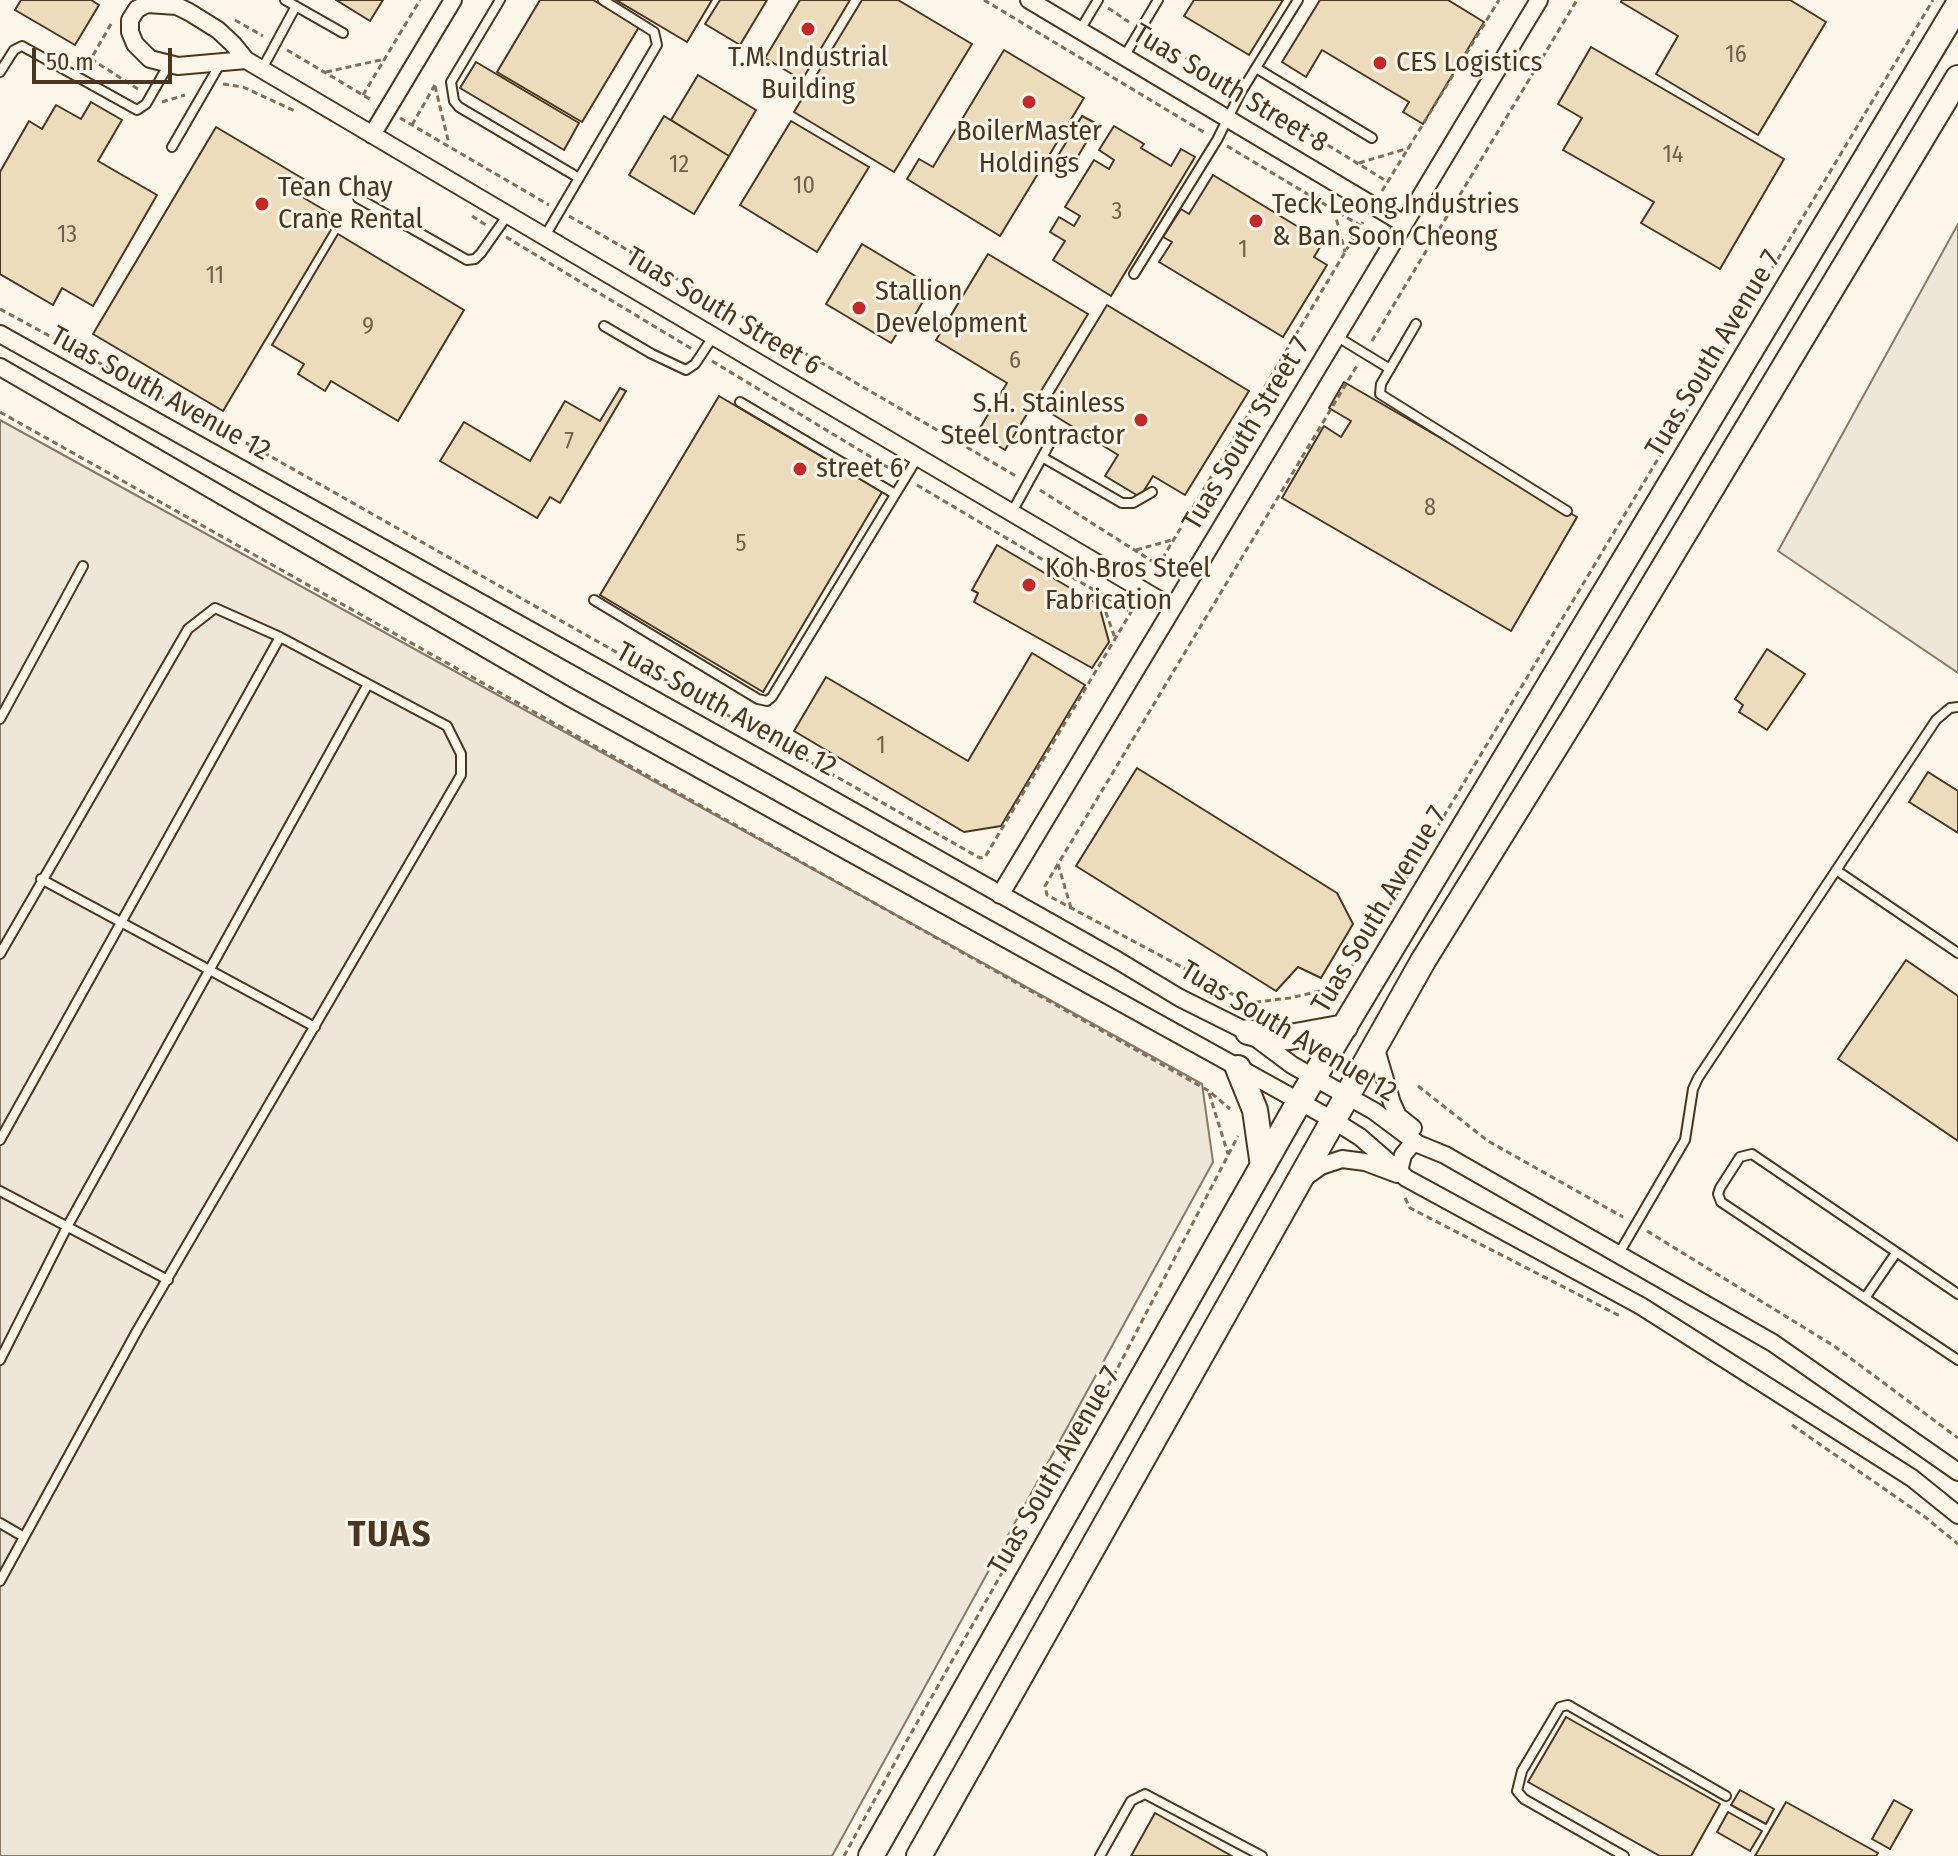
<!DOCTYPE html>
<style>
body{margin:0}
#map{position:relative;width:1958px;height:1856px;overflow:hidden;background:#fbf6e9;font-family:"Fira Sans Condensed",sans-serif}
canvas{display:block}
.scale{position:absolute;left:32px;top:48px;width:140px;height:36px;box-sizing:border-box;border:4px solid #4a3520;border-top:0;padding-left:10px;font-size:24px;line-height:28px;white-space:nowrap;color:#4a3520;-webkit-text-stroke:6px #fbf6e9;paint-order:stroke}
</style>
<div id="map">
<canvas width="1958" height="1856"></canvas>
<div class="scale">50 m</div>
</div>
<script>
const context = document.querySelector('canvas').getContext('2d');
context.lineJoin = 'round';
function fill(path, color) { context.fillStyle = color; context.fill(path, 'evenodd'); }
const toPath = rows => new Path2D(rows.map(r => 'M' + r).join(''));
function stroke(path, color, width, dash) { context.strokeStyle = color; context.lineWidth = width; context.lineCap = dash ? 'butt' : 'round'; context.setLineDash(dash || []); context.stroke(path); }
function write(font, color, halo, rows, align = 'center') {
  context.font = font + ' "Fira Sans Condensed",sans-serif'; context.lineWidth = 6; context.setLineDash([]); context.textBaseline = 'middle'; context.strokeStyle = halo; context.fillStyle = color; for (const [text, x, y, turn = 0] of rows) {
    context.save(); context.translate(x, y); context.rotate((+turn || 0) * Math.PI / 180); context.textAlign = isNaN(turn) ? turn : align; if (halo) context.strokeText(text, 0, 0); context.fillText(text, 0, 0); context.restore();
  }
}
const green = toPath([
 [1958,224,1958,673,1778,551,1958,224],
 [0,420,1202,1084,1213,1162,832,1856,0,1856,0,420]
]);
const building = toPath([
 [21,0,91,0,99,5,75,45,15,10,21,0],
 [336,0,383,0,370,21,336,0],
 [540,0,593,0,639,27,582,122,497,72,540,0],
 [616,0,712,0,687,42,616,0],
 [720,0,767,0,740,45,705,24,720,0],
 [800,0,850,0,802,80,765,58,800,0],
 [862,0,898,0,972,44,894,172,794,112,862,0],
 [1194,0,1283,0,1249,55,1184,16,1194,0],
 [1320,0,1448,0,1484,22,1423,124,1403,112,1409,102,1322,50,1306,77,1282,62,1320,0],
 [1622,0,1790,0,1826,22,1758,135,1656,74,1678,36,1621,2,1622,0],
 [1591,47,1784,159,1720,269,1641,223,1654,202,1563,150,1582,118,1558,104,1591,47],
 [1004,50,1084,98,1000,236,907,179,919,159,933,167,1004,50],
 [476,62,579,123,564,150,460,88,476,62],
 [698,75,756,110,729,156,671,120,698,75],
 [91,102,122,120,98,161,157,195,93,306,62,288,53,305,0,274,0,172,29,121,42,129,56,105,81,119,91,102],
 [664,116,729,156,694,214,629,175,664,116],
 [1082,116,1097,124,1071,168,1056,159,1082,116],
 [791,121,869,167,817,252,740,205,791,121],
 [1114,126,1144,144,1141,148,1171,166,1181,149,1195,157,1111,296,1053,260,1065,241,1050,232,1059,217,1074,226,1080,216,1065,207,1094,160,1109,169,1114,160,1099,150,1114,126],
 [216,127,312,184,304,198,338,218,223,411,93,334,216,127],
 [1213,175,1323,242,1314,257,1327,265,1283,337,1159,262,1172,242,1163,237,1181,209,1189,214,1213,175],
 [338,234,464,310,398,421,331,381,325,391,298,374,304,364,272,345,338,234],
 [862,244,927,283,920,295,925,298,906,330,901,327,891,343,826,304,862,244],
 [988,254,1088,314,1005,450,977,433,1007,383,936,340,988,254],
 [1107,305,1249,391,1185,495,1153,476,1140,497,1105,476,1118,455,1044,409,1107,305],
 [1344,382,1577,517,1511,631,1282,498,1324,426,1341,437,1351,421,1329,408,1344,382],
 [620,388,626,391,560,503,550,497,537,518,440,461,464,422,530,461,565,401,600,421,620,388],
 [719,396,882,492,763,692,600,595,719,396],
 [997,545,1099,605,1109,642,1092,668,974,602,978,593,972,590,997,545],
 [1767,649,1805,674,1767,730,1739,712,1743,705,1735,699,1767,649],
 [1032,653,1085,685,1001,826,964,832,794,731,826,677,968,761,1032,653],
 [1137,768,1337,893,1353,924,1321,978,1298,967,1276,991,1076,866,1137,768],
 [1928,772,1958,791,1958,833,1909,802,1928,772],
 [1906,960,1958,996,1958,1141,1838,1059,1906,960],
 [1566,1717,1720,1804,1691,1856,1660,1856,1528,1782,1566,1717],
 [1740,1790,1774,1809,1766,1824,1731,1805,1740,1790],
 [1894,1800,1912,1810,1890,1849,1872,1839,1894,1800],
 [1786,1802,1878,1853,1876,1856,1755,1856,1786,1802],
 [1728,1812,1762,1831,1750,1851,1717,1832,1728,1812],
 [1155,1813,1232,1856,1131,1856,1155,1813]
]);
const path = toPath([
 [984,0,1207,134],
 [1108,8,1129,22],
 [235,20,263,36],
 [111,24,91,59,138,89],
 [1152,36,1230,86],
 [287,50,373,101],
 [326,72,385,59],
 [223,84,243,87,297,112],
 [435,86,449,144],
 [363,95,420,0],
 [1251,98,1388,182],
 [162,102,185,95],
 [400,118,549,205],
 [412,125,436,83],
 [1227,146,1361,226],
 [1359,163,1409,148],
 [1382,191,1499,0],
 [1334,210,1345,252],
 [472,216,486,225],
 [569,216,1016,476],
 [506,237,692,349],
 [0,309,261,451,980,858,985,857,1134,607],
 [1372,341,1577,0],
 [712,361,894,471],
 [0,412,1209,1091,1230,1109],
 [917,485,1131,612],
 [1040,490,1158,565],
 [1136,550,1175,539],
 [1152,576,1363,222],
 [1099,593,1115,638],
 [1423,851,1933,0],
 [1058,864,1045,886,1047,895,1249,1003,1290,998,1337,987,1342,983,1415,864],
 [1071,908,1058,864,1358,364],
 [1418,1086,1488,1141,1623,1217],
 [1209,1093,1228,1154],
 [1405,1198,1410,1208,1620,1316],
 [1647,1231,1834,1346,1958,1438],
 [1792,1425,1925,1517,1958,1544],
 [844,1856,905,1744,1113,1377,1238,1136]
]);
const lane = toPath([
 [285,0,343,33],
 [500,0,451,82,454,101,459,107,579,178],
 [1080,30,1098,0],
 [1124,57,1158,0],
 [1256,68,1372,138],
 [262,69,296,6],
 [0,72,14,50,22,46,137,110,146,104,169,64],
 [172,147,220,64],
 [358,198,467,260,475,259,481,253,507,216],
 [545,236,657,45,654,32,603,0],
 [1134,274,1217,140,1241,92,1298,0],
 [1416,324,1381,384,1380,394,1567,511],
 [604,326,652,354,686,370,695,364,713,337],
 [1336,336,1390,369],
 [740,402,895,494],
 [1042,457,1122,503,1133,503,1152,492],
 [1012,512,1056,432],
 [594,600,758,699,767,701,772,697,918,457],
 [0,719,83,566],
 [1836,870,1958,953],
 [41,879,315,1027],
 [0,954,188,629,215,608,280,637,447,726,461,754,461,775,138,1329,0,1581],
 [0,1140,280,637],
 [0,1191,168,1280],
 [1618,1255,1685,1140,1693,1089,1698,1078,1936,720,1950,708,1958,707],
 [1958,1294,1752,1154,1740,1157,1720,1188,1718,1194,1721,1202,1958,1360],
 [1865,1298,1896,1253],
 [0,1360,67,1227,368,684],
 [0,1523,24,1537],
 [1100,1856,1131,1801,1145,1794,1262,1856],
 [1624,1856,1524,1799,1517,1791,1522,1771,1560,1707,1568,1705,1726,1796]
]);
const street = toPath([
 [1029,0,1404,224],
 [246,60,178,66,150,59,135,44,130,32,130,20,137,9,147,4,177,6,189,12,218,30,233,44,246,60,1173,608],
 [372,135,453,0],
 [0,334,773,766,1117,960,1180,998,1248,1032,1292,1065,1374,1111,1418,1144,1445,1155,1773,1343,1958,1472],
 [0,367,569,697,1333,1120,1360,1137,1399,1171],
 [1000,895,1539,0],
 [1375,1046,1392,1103,1398,1116,1413,1128],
 [1418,1144,1412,1144,1403,1155,1399,1171,1406,1178,1641,1306,1912,1478,1958,1515],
 [1304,1178,1321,1166,1342,1159,1365,1162,1397,1174]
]);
const secondary = toPath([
 [1248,1032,1271,1038,1290,1037,1345,1027],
 [1238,1068,1255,1110,1263,1166],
 [871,1856,1299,1102,1958,5],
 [919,1856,1423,961,1577,712,1958,78]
]);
const markers = [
 [808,29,8,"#c62828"],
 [1380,63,8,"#c62828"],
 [1029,102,8,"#c62828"],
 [262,204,8,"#c62828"],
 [1256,221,8,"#c62828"],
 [859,308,8,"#c62828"],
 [1141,420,8,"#c62828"],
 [800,469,8,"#c62828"],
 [1029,585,8,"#c62828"]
];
const numberNames = [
 ["16",1736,55],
 ["14",1673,155],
 ["12",679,165],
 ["10",804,186],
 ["3",1117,212],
 ["13",67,235],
 ["1",1243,250],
 ["11",215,276],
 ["9",368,327],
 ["6",1015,361],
 ["7",569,442],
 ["8",1430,508],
 ["5",741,544],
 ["1",881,746]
];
const poiNames = [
 ["T.M. Industrial",808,58,"center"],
 ["Building",808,90,"center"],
 ["CES Logistics",1396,63],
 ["BoilerMaster",1029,132,"center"],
 ["Holdings",1029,164,"center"],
 ["Tean Chay",278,188],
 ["Crane Rental",278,220],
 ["Teck Leong Industries",1272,205],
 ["& Ban Soon Cheong",1272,237],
 ["Stallion",875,292],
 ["Development",875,324],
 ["S.H. Stainless",1125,404,"right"],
 ["Steel Contractor",1125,436,"right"],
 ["street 6",816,469],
 ["Koh Bros Steel",1045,569],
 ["Fabrication",1045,601]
];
const streetNames = [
 ["Tuas South Street 8",1230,89,31],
 ["Tuas South Street 6",723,312,31],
 ["Tuas South Avenue 7",1714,354,-59],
 ["Tuas South Avenue 12",160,394,29],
 ["Tuas South Street 7",1247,434,-59],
 ["Tuas South Avenue 12",726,710,29],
 ["Tuas South Avenue 7",1380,910,-59],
 ["Tuas South Avenue 12",1288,1032,31],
 ["Tuas South Avenue 7",1055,1471,-60]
];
const districtNames = [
 ["TUAS",390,1536]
];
fill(green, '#ede6d9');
stroke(green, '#887966', 2);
fill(building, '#ecdcbc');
stroke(building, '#4a3520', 2);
stroke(lane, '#4a3520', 12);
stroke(street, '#4a3520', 20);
stroke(secondary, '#4a3520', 28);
stroke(path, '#7f6f5c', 3, [6, 4]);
stroke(lane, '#fbf6e9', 8);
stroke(street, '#fbf6e9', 16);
stroke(secondary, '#fbf6e9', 24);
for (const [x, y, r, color] of markers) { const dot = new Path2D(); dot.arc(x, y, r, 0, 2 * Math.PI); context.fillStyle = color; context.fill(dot); stroke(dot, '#fbf6e9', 3); }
write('24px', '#725f47', null, numberNames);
write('28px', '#4a3520', '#fbf6e9', poiNames, 'left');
write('28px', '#4a3520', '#fbf6e9', streetNames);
context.letterSpacing = '2px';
write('bold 36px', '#4a3520', '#fbf6e9', districtNames);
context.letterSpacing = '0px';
</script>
